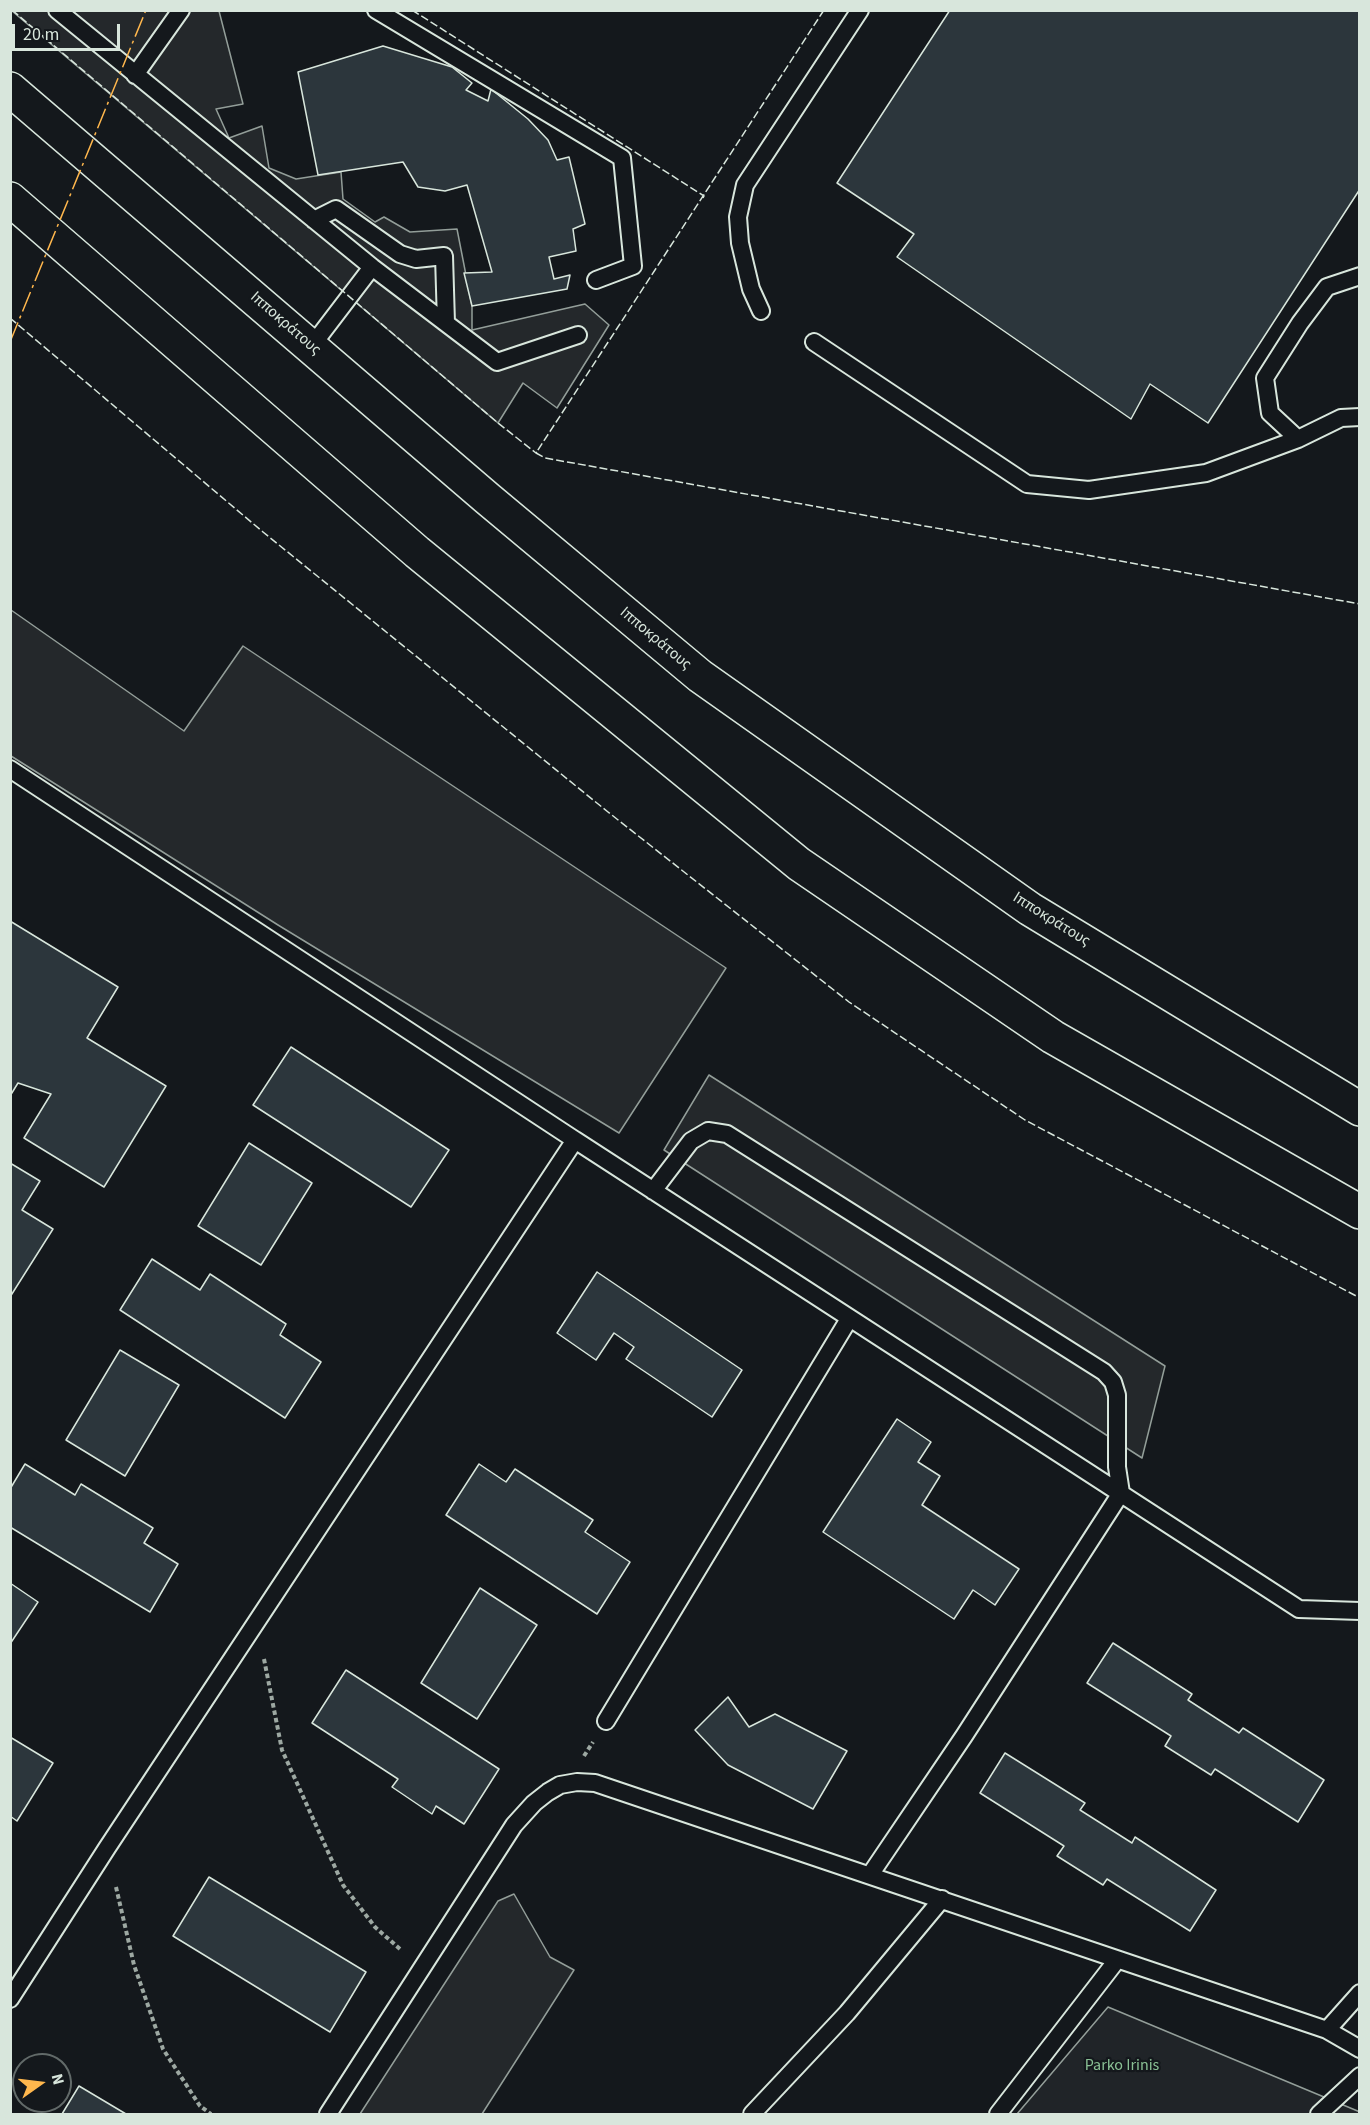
<!DOCTYPE html>
<meta charset="utf-8">
<style>
body{margin:0}
#map{position:relative;width:1370px;height:2125px;overflow:hidden;background:#14181c;font-family:"Source Sans 3",sans-serif}
canvas{display:block}
.frame{position:absolute;inset:0;border:12px solid #d8e6dc;pointer-events:none}
.north{position:absolute;left:12px;top:2053px;width:60px;height:60px;box-sizing:border-box;background:#14181c;border:2px solid #626a69;border-radius:50%;rotate:76deg;font-size:16px;font-weight:700;line-height:24px;text-align:center;color:#d8e6dc}
.north::after{content:'';display:block;margin:auto;width:21px;height:27px;background:#ffb74d;clip-path:polygon(50% 0,100% 100%,50% 72%,0 100%)}
.scale{position:absolute;left:12px;top:24px;width:108px;height:27px;box-sizing:border-box;border:3px solid #d8e6dc;border-top:0;padding-left:8px;font-size:18px;line-height:21px;white-space:nowrap;color:#d8e6dc;-webkit-text-stroke:4px #14181c;paint-order:stroke}
</style>
<div id="map">
<canvas width="1370" height="2125"></canvas>
<div class="frame"></div>
<div class="north">N</div>
<div class="scale">20 m</div>
</div>
<script>
const context = document.querySelector('canvas').getContext('2d');
context.lineJoin = 'round';
function fill(path, color) { context.fillStyle = color; context.fill(path, 'evenodd'); }
const toPath = rows => new Path2D(rows.map(r => 'M' + r).join(''));
function stroke(path, color, width, dash) { context.strokeStyle = color; context.lineWidth = width; context.lineCap = dash ? 'butt' : 'round'; context.setLineDash(dash || []); context.stroke(path); }
function write(font, color, halo, rows, align = 'center') {
  context.font = font + ' "Source Sans 3",sans-serif'; context.lineWidth = 4.5; context.setLineDash([]); context.textBaseline = 'middle'; context.strokeStyle = halo; context.fillStyle = color; for (const [text, x, y, turn = 0] of rows) {
    context.save(); context.translate(x, y); context.rotate((+turn || 0) * Math.PI / 180); context.textAlign = isNaN(turn) ? turn : align; if (halo) context.strokeText(text, 0, 0); context.fillText(text, 0, 0); context.restore();
  }
}
const green = toPath([
 [1108,2007,1360,2112,1359,2114,1017,2114,1108,2007]
]);
const parking = toPath([
 [12,11,219,11,243,104,216,109,229,138,262,126,269,168,296,179,341,172,343,199,375,222,384,217,410,232,457,229,472,306,472,330,585,304,609,325,557,408,523,383,498,423,12,11],
 [11,610,184,731,243,646,726,968,619,1133,278,925,11,756,11,610],
 [709,1075,1165,1366,1142,1458,664,1150,709,1075],
 [514,1894,550,1957,574,1970,482,2114,360,2114,498,1901,514,1894]
]);
const building = toPath([
 [950,10,1360,10,1360,189,1208,423,1150,384,1131,419,897,257,914,234,837,183,950,10],
 [383,46,452,67,472,83,466,90,488,101,491,89,528,119,548,140,557,160,569,157,585,224,573,229,576,251,549,257,554,279,570,275,567,289,472,306,464,273,492,272,467,185,445,191,418,187,403,162,318,175,298,72,383,46],
 [10,921,118,987,87,1038,166,1086,104,1187,24,1138,51,1094,18,1083,10,1096,10,921],
 [291,1047,449,1150,411,1207,253,1105,291,1047],
 [249,1143,312,1183,261,1265,198,1226,249,1143],
 [10,1163,40,1181,22,1210,53,1229,10,1297,10,1163],
 [152,1259,200,1290,210,1274,286,1324,280,1335,321,1362,285,1418,120,1310,152,1259],
 [597,1272,742,1370,712,1417,626,1359,634,1347,614,1333,596,1360,557,1333,597,1272],
 [120,1350,179,1385,125,1476,66,1440,120,1350],
 [897,1419,931,1442,918,1462,940,1476,922,1505,1019,1569,995,1605,973,1590,954,1619,823,1532,897,1419],
 [25,1464,75,1495,81,1484,153,1528,144,1543,178,1564,150,1612,10,1527,10,1489,25,1464],
 [479,1464,506,1482,515,1469,593,1520,585,1532,630,1562,597,1614,446,1515,479,1464],
 [10,1583,38,1602,10,1644,10,1583],
 [480,1588,537,1625,477,1719,421,1683,480,1588],
 [1113,1643,1192,1694,1188,1700,1239,1733,1243,1728,1324,1780,1298,1822,1215,1769,1211,1775,1165,1746,1171,1736,1087,1683,1113,1643],
 [346,1670,499,1769,464,1824,436,1806,432,1814,392,1787,398,1779,312,1723,346,1670],
 [728,1697,749,1727,775,1714,847,1751,813,1809,728,1765,695,1730,728,1697],
 [10,1737,53,1763,17,1821,10,1816,10,1737],
 [1005,1753,1085,1803,1080,1810,1132,1843,1135,1837,1216,1890,1190,1931,1107,1879,1103,1885,1057,1856,1064,1846,980,1793,1005,1753],
 [209,1877,366,1972,330,2032,173,1936,209,1877],
 [79,2086,126,2114,62,2114,79,2086]
]);
const path = toPath([
 [264,1659,282,1750,343,1885,375,1927,401,1950],
 [584,1756,593,1742],
 [116,1887,134,1965,163,2049,200,2106,211,2114]
]);
const lane = toPath([
 [57,10,372,267,311,347],
 [376,10,622,158,633,266,596,280],
 [135,75,181,10],
 [314,220,336,209,400,254,416,259,444,256,446,323],
 [372,267,497,362,578,335],
 [761,311,751,289,740,243,738,217,745,185,860,10],
 [814,342,1027,484,1089,490,1206,473,1298,439,1341,418,1360,417],
 [1298,439,1270,413,1265,378,1300,323,1327,287,1360,276],
 [10,769,575,1140],
 [653,1191,691,1141,708,1131,727,1134,1104,1372,1113,1382,1117,1395,1117,1467,1121,1493,964,1736,870,1875],
 [606,1721,849,1319],
 [10,1999,107,1848,575,1140,1299,1609,1360,1611],
 [1327,2030,1360,1993],
 [328,2114,514,1825,534,1803,548,1792,560,1785,577,1782,595,1783,1327,2030,1360,2049],
 [752,2114,847,2013,942,1899],
 [998,2114,1117,1960],
 [1319,2114,1360,2076]
]);
const secondary = toPath([
 [10,89,488,499,700,676,1030,909,1360,1109],
 [10,199,417,552,799,864,1053,1037,1360,1212]
]);
const fence = toPath([
 [12,10,498,423,536,453,537,452],
 [412,10,704,196,703,198],
 [824,10,536,453,545,458,1360,604],
 [10,318,263,532,608,812,849,1002,1025,1120,1360,1298]
]);
const power = toPath([
 [10,342,146,10]
]);
const streetNames = [
 ["Ιπποκράτους",285,324,41],
 ["Ιπποκράτους",655,639,40],
 ["Ιπποκράτους",1051,920,32]
];
const parkNames = [
 ["Parko Irinis",1122,2066]
];
fill(green, '#202428');
stroke(green, '#939e99', 1.5);
fill(parking, '#24282b');
stroke(parking, '#939e99', 1.5);
fill(building, '#2c363c');
stroke(building, '#d8e6dc', 1.5);
stroke(lane, '#d8e6dc', 20);
stroke(secondary, '#d8e6dc', 36);
stroke(path, '#9da8a2', 4, [4.5, 3]);
stroke(lane, '#14181c', 16);
stroke(secondary, '#14181c', 33);
stroke(fence, '#d8e6dc', 1.5, [8, 3]);
stroke(power, '#ffb74d', 1.5, [21, 4.5, 3, 4.5]);
write('16px', '#d8e6dc', '#14181c', streetNames);
write('16px', '#8ac095', '#14181c', parkNames);
</script>
